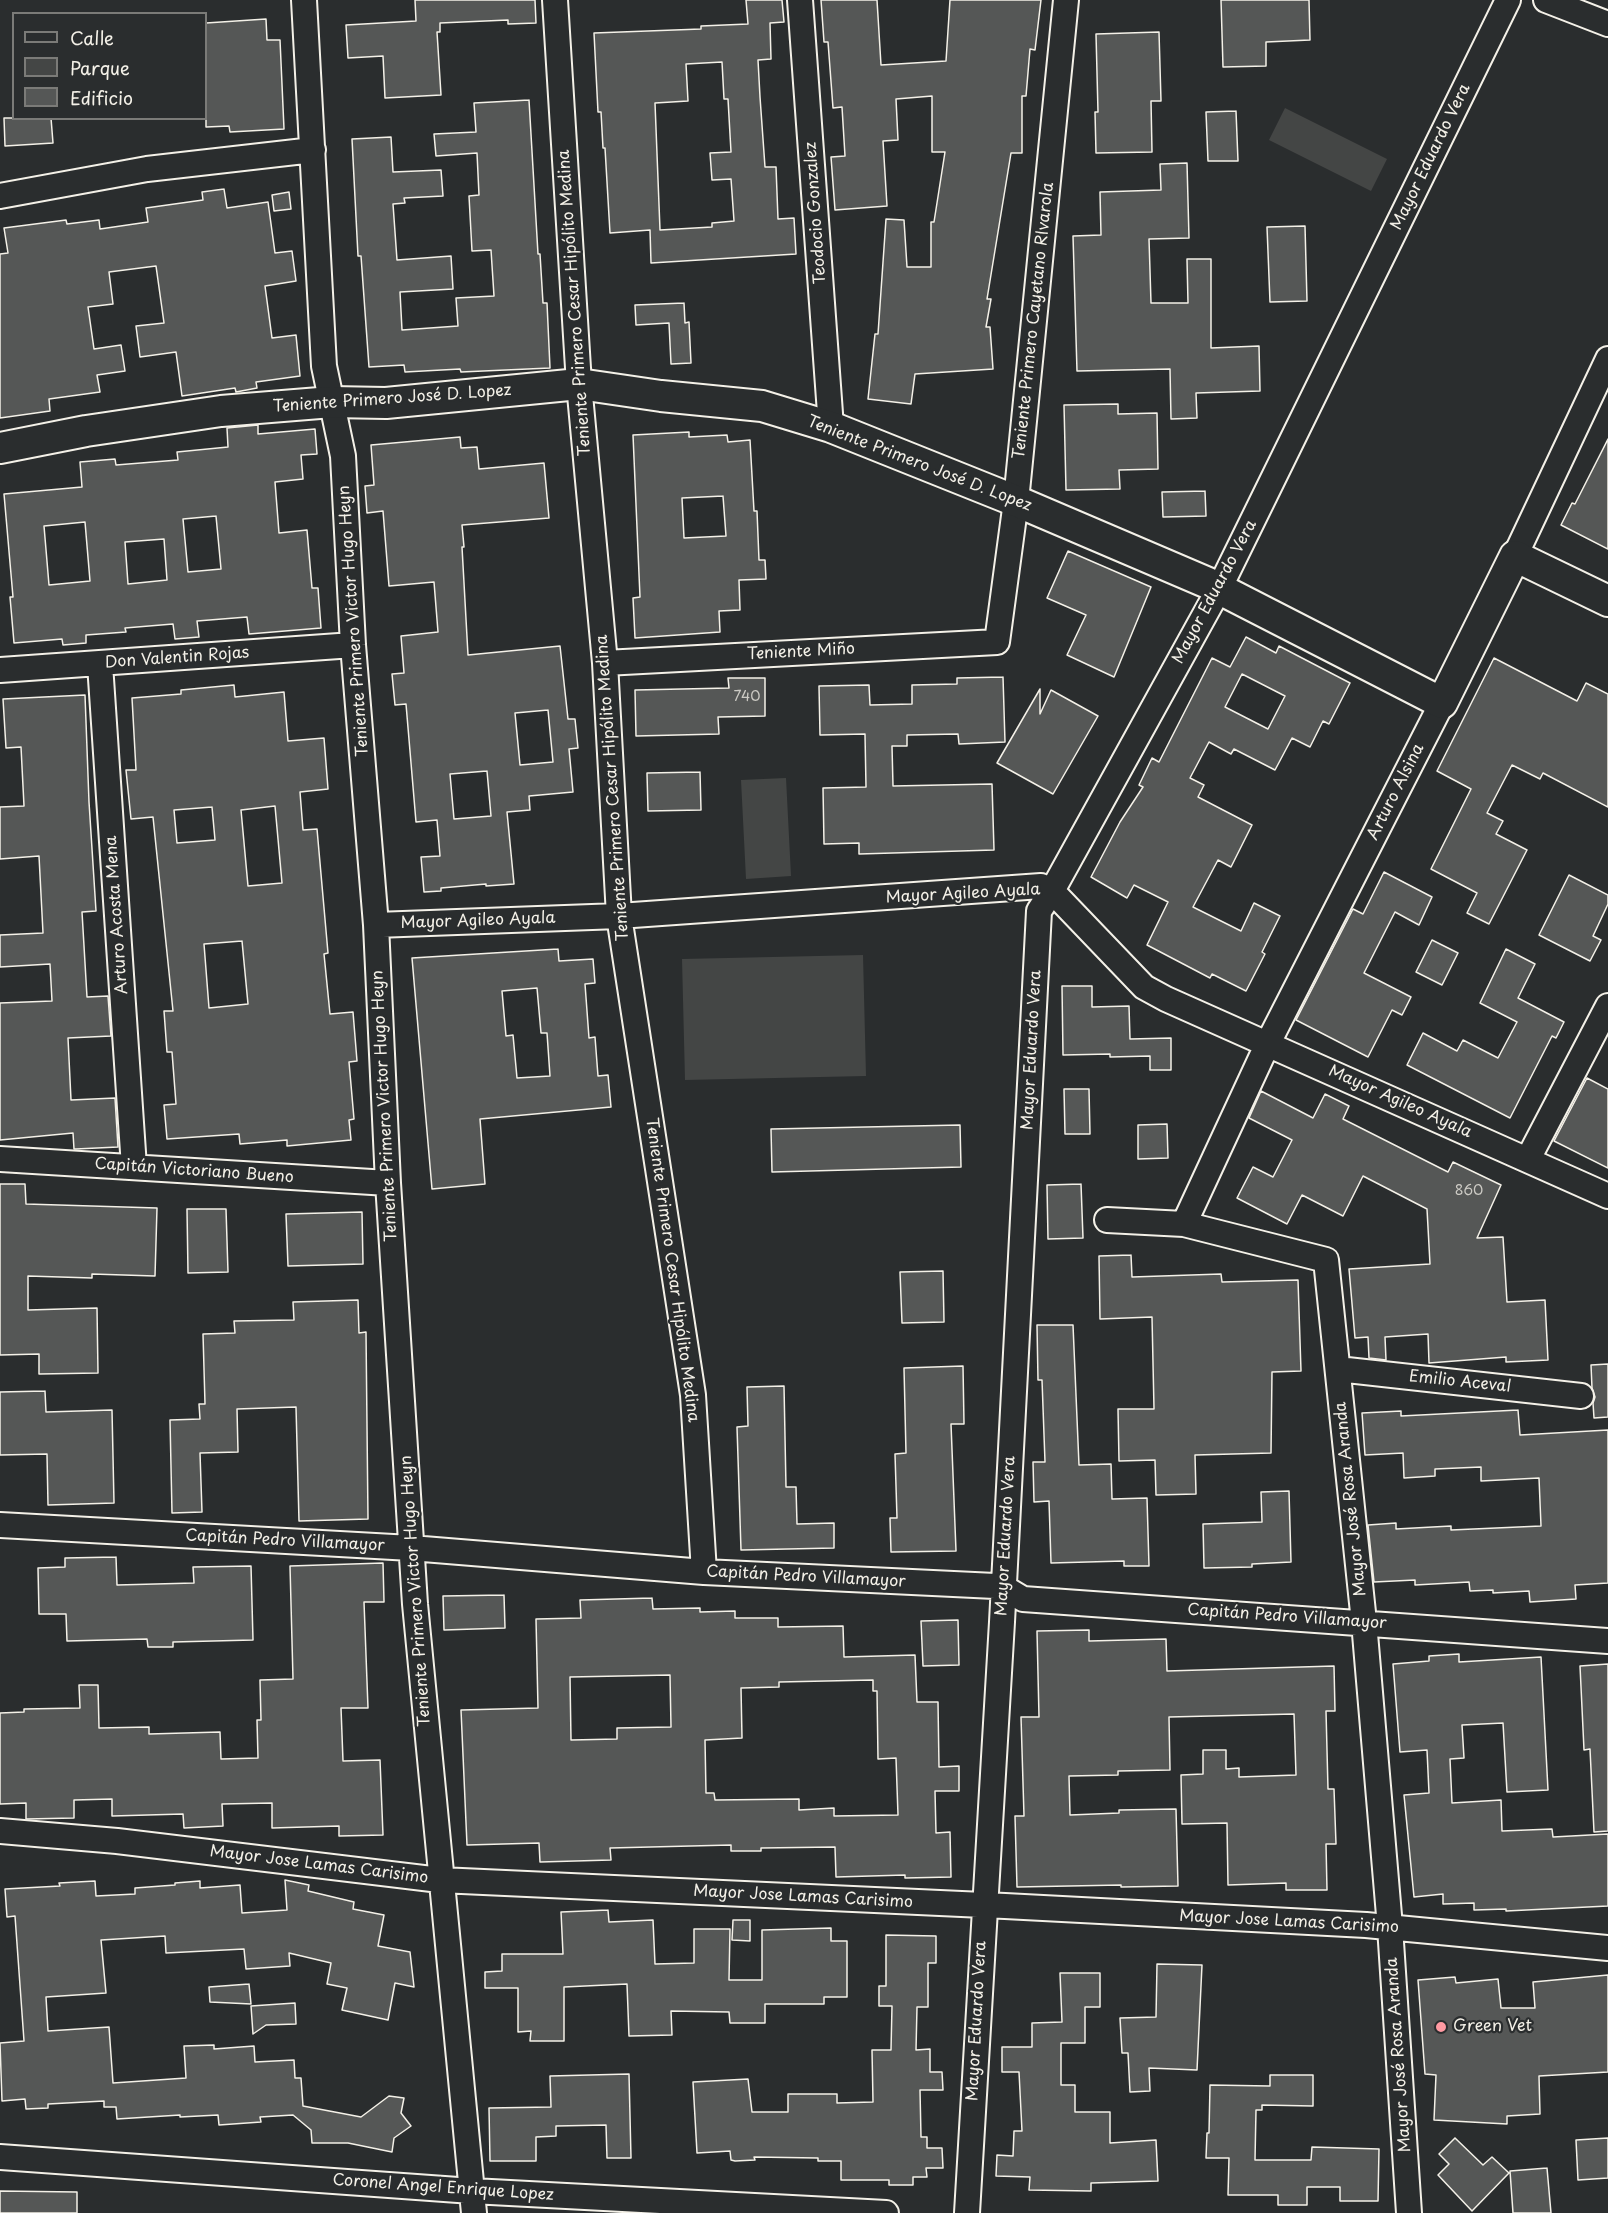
<!DOCTYPE html>
<meta charset="utf-8">
<style>
body{margin:0}
#map{position:relative;width:1608px;height:2213px;overflow:hidden;background:#2a2d2e;font-family:"Playpen Sans",sans-serif}
canvas{display:block}
.legend{position:absolute;left:12px;top:12px;width:195px;height:108px;box-sizing:border-box;background:#2a2d2e;border:2px solid #7b7b78;margin:0;padding:8px 10px;list-style:none;font-size:18px;color:#f4f1e8}
.legend li{display:flex;align-items:center;gap:12px;height:30px}
.legend b{width:30px;border:2px solid #7b7b78}
</style>
<div id="map">
<canvas width="1608" height="2213"></canvas>
<ul class="legend">
<li><b style="height:8px;background:#2a2d2e"></b>Calle</li>
<li><b style="height:16px;background:#444645"></b>Parque</li>
<li><b style="height:16px;background:#555756"></b>Edificio</li>
</ul>
</div>
<script>
const context = document.querySelector('canvas').getContext('2d');
context.lineJoin = 'round';
function fill(path, color) { context.fillStyle = color; context.fill(path, 'evenodd'); }
const toPath = rows => new Path2D(rows.map(r => 'M' + r).join(''));
function stroke(path, color, width, dash) { context.strokeStyle = color; context.lineWidth = width; context.lineCap = dash ? 'butt' : 'round'; context.setLineDash(dash || []); context.stroke(path); }
function write(font, color, halo, rows, align = 'center') {
  context.font = font + ' "Playpen Sans",sans-serif'; context.lineWidth = 4.5; context.setLineDash([]); context.textBaseline = 'middle'; context.strokeStyle = halo; context.fillStyle = color; for (const [text, x, y, turn = 0] of rows) {
    context.save(); context.translate(x, y); context.rotate((+turn || 0) * Math.PI / 180); context.textAlign = isNaN(turn) ? turn : align; if (halo) context.strokeText(text, 0, 0); context.fillText(text, 0, 0); context.restore();
  }
}
const green = toPath([
 [1285,108,1387,159,1371,191,1269,140],
 [786,778,791,876,746,879,741,780],
 [863,955,866,1076,685,1080,682,959]
]);
const building = toPath([
 [415,0,535,0,536,23,508,24,508,20,440,23,440,32,437,32,441,95,385,98,383,56,348,58,346,25,416,21,415,0],
 [746,0,782,0,784,22,770,23,771,59,758,60,760,97,765,167,776,167,778,219,794,218,796,254,651,263,650,230,610,233,605,148,603,148,601,112,598,112,594,33,701,29,701,26,748,24,746,0],
 [722,62,724,99,728,99,731,152,710,153,712,180,731,179,734,221,712,223,712,227,660,230,655,103,688,101,686,64,722,62],
 [821,0,877,0,881,65,946,61,950,0,1041,0,1035,50,1030,49,1026,96,1022,96,1022,153,1011,153,987,299,991,299,986,327,990,327,993,369,915,374,911,404,868,399,875,334,878,334,886,219,904,220,907,267,931,267,931,222,934,222,945,152,932,152,932,96,896,99,898,140,883,141,887,206,835,210,831,157,845,156,842,107,833,108,828,42,824,42,821,0],
 [1221,0,1309,0,1310,40,1266,42,1266,66,1223,67,1221,0],
 [266,19,267,40,280,40,284,129,230,132,229,126,206,127,206,23,266,19],
 [1159,32,1161,101,1151,101,1152,152,1096,153,1095,112,1098,112,1096,34,1159,32],
 [529,100,538,254,540,254,543,303,547,303,550,368,461,372,460,369,405,372,404,365,369,367,361,256,358,256,352,139,391,137,393,172,441,170,443,196,404,198,405,203,393,204,397,260,451,256,453,289,400,292,402,330,458,326,456,298,494,296,491,250,472,251,469,196,479,195,477,153,436,156,434,134,476,132,474,103,529,100],
 [1236,111,1238,161,1208,161,1206,112,1236,111],
 [4,118,51,118,53,143,5,146,4,118],
 [1187,163,1189,238,1149,239,1151,303,1188,303,1187,259,1211,259,1211,348,1259,346,1260,391,1196,393,1197,418,1171,419,1170,369,1077,371,1073,236,1101,235,1100,192,1161,190,1160,164,1187,163],
 [224,189,227,208,268,202,275,253,292,251,296,281,265,286,272,338,296,335,300,376,256,382,257,388,236,392,235,388,182,396,176,352,140,357,136,326,164,323,156,266,109,272,113,304,88,307,94,349,121,345,125,371,97,375,100,392,49,399,50,411,0,418,0,254,8,253,4,228,66,220,67,224,99,220,100,229,148,222,146,208,203,200,202,192,224,189],
 [289,192,291,209,274,211,272,195,289,192],
 [1305,226,1307,301,1270,302,1267,227,1305,226],
 [684,303,685,323,689,322,691,363,671,364,669,323,636,325,635,305,684,303],
 [1118,404,1118,414,1157,413,1158,469,1119,470,1120,489,1066,490,1064,405,1118,404],
 [258,425,258,434,315,429,317,454,301,455,303,479,275,482,279,533,307,530,312,588,318,588,321,628,249,634,247,617,197,621,199,637,175,639,173,624,125,628,126,632,86,635,86,643,63,645,62,639,14,643,10,597,13,597,4,494,82,487,80,462,115,459,116,465,178,460,177,452,228,447,227,428,258,425],
 [216,516,221,569,188,572,183,519,216,516],
 [85,522,90,581,49,585,44,526,85,522],
 [164,539,167,580,128,584,125,542,164,539],
 [689,432,689,437,727,435,728,442,750,440,754,511,757,511,759,560,765,560,766,579,739,580,740,610,719,611,720,632,635,638,633,598,640,597,633,435,689,432],
 [723,496,726,536,684,538,682,498,723,496],
 [460,437,461,448,477,447,479,469,544,463,549,518,462,525,464,547,462,547,468,655,560,646,568,719,575,719,578,748,569,749,573,792,529,796,530,810,507,812,514,884,486,886,486,884,441,888,441,891,424,892,421,857,440,856,437,820,416,822,406,704,395,705,392,674,404,673,401,636,438,632,434,582,389,586,383,511,367,513,365,486,374,485,371,445,460,437],
 [548,710,553,762,520,765,515,713,548,710],
 [487,771,491,816,454,819,450,774,487,771],
 [1608,439,1608,549,1561,525,1572,503,1575,504,1608,439],
 [1205,491,1206,516,1163,517,1162,492,1205,491],
 [1068,551,1151,587,1114,677,1067,655,1086,615,1047,598,1068,551],
 [1246,637,1276,653,1279,646,1350,683,1329,724,1323,721,1310,747,1292,738,1275,770,1234,749,1231,754,1209,742,1190,778,1204,785,1198,797,1252,825,1231,867,1218,860,1193,907,1241,931,1254,903,1280,916,1262,952,1265,954,1246,991,1212,974,1210,978,1147,945,1168,902,1134,885,1127,898,1091,877,1120,822,1143,787,1139,785,1152,758,1159,762,1212,658,1230,667,1246,637],
 [1242,674,1285,696,1268,729,1225,707,1242,674],
 [1494,658,1577,701,1586,683,1608,694,1608,807,1543,773,1540,779,1512,765,1487,813,1503,821,1496,834,1527,850,1489,924,1467,913,1477,893,1431,869,1471,789,1437,771,1494,658],
 [1003,677,1005,742,959,744,958,734,907,735,907,746,892,746,893,786,992,784,994,850,859,854,859,843,824,844,823,788,866,787,865,734,820,735,819,686,869,685,870,705,912,704,912,685,957,684,957,678,1003,677],
 [728,678,765,678,765,716,718,717,719,734,636,736,635,690,729,688,728,678],
 [234,685,235,697,284,692,288,741,324,738,328,789,300,792,303,830,317,829,328,953,324,954,330,1014,353,1012,357,1061,349,1062,354,1119,349,1120,351,1140,287,1146,287,1140,240,1144,239,1134,167,1139,164,1105,176,1104,172,1052,167,1052,164,1011,173,1011,153,817,131,819,126,770,136,770,132,698,181,694,181,690,234,685],
 [275,806,282,883,248,886,241,810,275,806],
 [212,807,215,840,177,843,174,810,212,807],
 [242,941,248,1004,209,1008,204,944,242,941],
 [1040,689,1040,714,1051,690,1098,716,1053,794,997,763,1040,689],
 [85,695,89,802,96,911,82,912,87,997,108,996,111,1036,68,1038,71,1100,115,1098,118,1147,76,1149,74,1149,73,1133,0,1140,0,1003,52,1001,50,964,0,967,0,935,43,933,39,856,0,859,0,807,24,806,21,747,6,748,3,699,85,695],
 [700,772,701,810,648,811,647,773,700,772],
 [1384,872,1432,897,1419,925,1395,912,1364,973,1411,997,1402,1015,1392,1010,1368,1057,1296,1020,1353,909,1363,914,1384,872],
 [1569,875,1608,895,1608,904,1593,936,1601,940,1590,961,1539,935,1569,875],
 [1432,940,1458,953,1442,985,1416,972,1432,940],
 [558,949,559,961,593,959,595,983,585,984,589,1038,595,1037,598,1076,608,1075,611,1107,480,1119,485,1184,432,1189,412,958,558,949],
 [537,988,541,1033,547,1033,550,1076,517,1078,513,1035,506,1036,502,991,537,988],
 [1506,949,1535,964,1518,998,1564,1022,1556,1038,1552,1036,1510,1118,1407,1065,1423,1033,1457,1051,1463,1040,1498,1058,1517,1022,1480,1003,1506,949],
 [1062,986,1092,986,1092,1007,1129,1006,1130,1039,1171,1038,1171,1070,1150,1070,1150,1056,1110,1057,1110,1054,1063,1055,1062,986],
 [1587,1078,1608,1089,1608,1168,1554,1141,1587,1078],
 [1064,1089,1089,1089,1090,1134,1065,1134,1064,1089],
 [1261,1091,1313,1118,1325,1094,1349,1106,1343,1119,1448,1172,1453,1162,1501,1185,1477,1238,1503,1237,1507,1302,1545,1300,1548,1360,1506,1362,1506,1357,1429,1363,1428,1334,1385,1337,1386,1360,1369,1358,1368,1337,1355,1338,1349,1269,1430,1264,1427,1209,1363,1176,1343,1216,1302,1195,1287,1224,1237,1198,1253,1167,1273,1177,1292,1140,1249,1118,1261,1091],
 [1167,1124,1168,1158,1138,1159,1138,1125,1167,1124],
 [960,1125,961,1167,772,1172,771,1129,960,1125],
 [0,1184,25,1184,26,1204,157,1208,155,1276,92,1274,92,1278,28,1276,28,1310,97,1308,98,1373,39,1374,39,1354,0,1355,0,1184],
 [1081,1184,1083,1238,1048,1239,1047,1185,1081,1184],
 [187,1209,226,1209,228,1272,188,1273,187,1209],
 [362,1212,363,1264,288,1266,286,1214,362,1212],
 [1131,1255,1132,1277,1221,1274,1222,1282,1298,1280,1301,1371,1272,1372,1271,1453,1195,1455,1196,1494,1156,1495,1155,1460,1119,1461,1118,1409,1154,1409,1152,1317,1100,1319,1099,1256,1131,1255],
 [943,1271,944,1322,902,1323,900,1272,943,1271],
 [358,1300,359,1333,366,1332,368,1519,299,1521,296,1407,237,1409,238,1452,200,1453,202,1512,172,1513,170,1420,200,1419,199,1404,205,1404,203,1334,235,1333,234,1321,294,1320,293,1302,358,1300],
 [1037,1325,1073,1325,1079,1465,1111,1464,1112,1499,1147,1498,1149,1566,1124,1566,1124,1561,1051,1563,1049,1501,1034,1502,1033,1462,1045,1462,1042,1380,1038,1380,1037,1325],
 [1608,1364,1608,1417,1594,1418,1593,1403,1595,1397,1592,1388,1591,1365,1608,1364],
 [963,1366,964,1424,951,1424,956,1551,891,1552,890,1518,897,1518,895,1454,906,1453,904,1368,963,1366],
 [784,1386,786,1487,796,1487,797,1524,834,1523,834,1548,741,1550,737,1427,748,1426,747,1387,784,1386],
 [45,1391,46,1412,112,1410,114,1503,48,1505,47,1454,0,1455,0,1392,45,1391],
 [1518,1410,1520,1435,1608,1430,1608,1583,1575,1585,1576,1599,1530,1602,1529,1591,1493,1593,1493,1590,1470,1591,1469,1582,1415,1585,1415,1580,1374,1582,1368,1525,1396,1523,1396,1529,1451,1526,1451,1530,1541,1526,1539,1478,1481,1481,1481,1467,1435,1469,1435,1476,1404,1478,1403,1453,1365,1455,1362,1413,1401,1411,1401,1416,1518,1410],
 [1289,1491,1291,1562,1252,1564,1252,1567,1204,1568,1203,1524,1262,1522,1261,1492,1289,1491],
 [116,1557,117,1585,194,1583,193,1567,251,1566,253,1640,173,1642,173,1647,148,1647,147,1639,67,1641,66,1614,39,1614,38,1568,65,1567,65,1558,116,1557],
 [383,1563,384,1602,364,1602,368,1708,341,1708,343,1761,380,1760,383,1835,339,1836,339,1826,272,1828,272,1803,222,1804,223,1826,184,1828,183,1814,112,1816,112,1799,74,1800,74,1818,26,1819,26,1803,0,1804,0,1713,24,1712,24,1709,80,1708,79,1685,98,1685,99,1728,149,1727,149,1734,220,1732,221,1759,258,1758,257,1720,261,1720,260,1680,293,1679,290,1566,383,1563],
 [504,1595,505,1628,444,1630,443,1596,504,1595],
 [652,1598,653,1609,700,1608,700,1612,735,1611,735,1618,778,1618,778,1627,843,1626,844,1657,915,1655,917,1702,938,1702,939,1767,959,1766,959,1791,935,1791,936,1833,950,1832,951,1877,905,1878,905,1875,836,1877,835,1847,761,1848,761,1851,731,1851,731,1845,610,1848,611,1860,540,1862,539,1843,467,1845,461,1710,538,1708,536,1619,581,1618,580,1600,652,1598],
 [670,1675,671,1727,617,1728,617,1739,571,1740,570,1677,670,1675],
 [873,1680,873,1691,877,1691,878,1759,896,1758,898,1815,834,1816,834,1808,799,1810,799,1799,715,1800,714,1793,706,1793,705,1740,742,1738,741,1688,779,1687,779,1682,873,1680],
 [958,1620,959,1665,923,1666,921,1621,958,1620],
 [1089,1630,1089,1641,1166,1639,1167,1671,1334,1666,1335,1711,1326,1711,1328,1789,1334,1789,1336,1844,1326,1844,1327,1890,1286,1890,1286,1883,1228,1885,1227,1823,1182,1824,1181,1775,1203,1774,1203,1750,1226,1750,1226,1769,1239,1768,1239,1777,1296,1775,1294,1714,1169,1717,1170,1770,1118,1771,1118,1775,1069,1776,1070,1815,1119,1813,1119,1810,1176,1809,1178,1886,1121,1887,1121,1885,1017,1887,1015,1816,1024,1816,1021,1717,1039,1717,1037,1631,1089,1630],
 [1459,1654,1459,1662,1541,1657,1548,1790,1507,1792,1503,1723,1462,1725,1464,1758,1450,1759,1452,1803,1501,1800,1502,1831,1552,1829,1553,1837,1608,1834,1608,1906,1506,1911,1506,1909,1474,1910,1474,1903,1443,1904,1443,1894,1414,1897,1404,1795,1429,1793,1427,1750,1400,1752,1393,1664,1429,1661,1429,1656,1459,1654],
 [1608,1664,1608,1831,1594,1832,1590,1749,1584,1750,1580,1666,1608,1664],
 [285,1880,309,1885,308,1891,354,1902,353,1909,384,1915,378,1946,410,1952,414,1987,395,1983,388,2020,342,2010,347,1988,327,1984,331,1963,289,1953,290,1966,246,1969,244,1949,166,1953,165,1936,101,1940,106,1993,46,1997,48,2031,109,2027,113,2083,186,2078,184,2046,214,2045,214,2049,254,2046,255,2062,294,2060,295,2078,301,2078,303,2106,361,2117,389,2096,404,2098,401,2113,411,2126,394,2138,392,2152,348,2143,312,2143,311,2130,293,2115,260,2117,261,2122,219,2125,218,2115,180,2117,180,2115,117,2119,116,2107,104,2107,104,2101,48,2104,48,2108,26,2109,25,2099,2,2101,0,2043,24,2041,15,1916,7,1917,5,1889,60,1886,59,1883,95,1881,96,1896,135,1894,135,1888,175,1885,175,1883,200,1881,200,1888,240,1885,242,1913,287,1910,285,1880],
 [608,1910,609,1922,653,1920,655,1964,694,1963,694,1929,730,1929,729,1980,762,1980,762,1930,831,1928,831,1941,847,1941,847,1997,824,1997,824,2004,765,2004,765,2023,730,2023,729,2012,671,2011,672,2035,629,2036,627,1984,564,1987,564,2041,530,2041,531,2031,518,2032,518,1988,485,1988,485,1972,502,1971,502,1954,563,1954,561,1912,608,1910],
 [733,1920,750,1920,750,1941,732,1940,733,1920],
 [886,1935,936,1936,936,1963,928,1963,928,2007,917,2007,916,2050,930,2049,930,2072,942,2072,943,2090,920,2090,921,2137,927,2137,927,2148,942,2148,943,2168,926,2168,927,2177,913,2177,913,2185,889,2185,889,2180,841,2180,841,2161,818,2161,818,2158,754,2157,755,2160,735,2161,731,2160,730,2151,697,2153,693,2082,748,2079,752,2112,788,2112,788,2094,837,2094,837,2103,873,2102,872,2050,891,2050,892,2006,879,2006,879,1986,886,1986,886,1935],
 [1157,1964,1202,1965,1197,2070,1149,2068,1150,2091,1130,2092,1128,2053,1122,2053,1120,2018,1156,2017,1157,1964],
 [1060,1973,1100,1973,1100,2007,1085,2007,1085,2043,1061,2043,1061,2085,1075,2085,1075,2112,1110,2112,1110,2143,1156,2140,1158,2181,1091,2183,1091,2191,1029,2190,1030,2177,996,2176,997,2155,1013,2156,1014,2131,1022,2131,1019,2072,1002,2072,1002,2047,1032,2047,1032,2023,1062,2022,1060,1973],
 [1608,1975,1608,2072,1539,2076,1540,2114,1507,2116,1507,2124,1434,2120,1436,2075,1425,2074,1418,1980,1455,1977,1456,1983,1498,1979,1501,2008,1535,2008,1533,1982,1608,1975],
 [249,1984,251,2004,210,2002,209,1987,249,1984],
 [295,2003,296,2024,266,2025,253,2034,251,2006,295,2003],
 [629,2074,631,2158,607,2158,606,2125,556,2126,556,2136,536,2137,536,2161,490,2161,489,2108,551,2107,550,2076,629,2074],
 [1270,2075,1313,2075,1313,2106,1262,2105,1262,2110,1256,2110,1255,2160,1311,2160,1312,2147,1379,2149,1378,2201,1340,2201,1340,2187,1307,2187,1307,2205,1278,2205,1278,2195,1228,2195,1229,2158,1206,2158,1207,2133,1209,2133,1210,2085,1270,2086,1270,2075],
 [1455,2138,1483,2165,1492,2157,1509,2173,1472,2211,1438,2175,1449,2164,1439,2154,1455,2138],
 [1608,2138,1608,2178,1578,2180,1576,2140,1608,2138],
 [1547,2168,1551,2213,1513,2213,1510,2171,1547,2168],
 [0,2191,77,2192,77,2213,0,2213,0,2191]
]);
const minor = toPath([
 [304,0,324,366,343,456,353,645,376,925,388,1183,415,1604,474,2213],
 [555,0,579,384,605,663,619,916,693,1395,704,1572],
 [800,0,831,427],
 [1546,0,1608,24],
 [0,196,147,169,313,150],
 [1515,556,1608,359],
 [605,663,997,642,1016,501,1066,0],
 [100,664,134,1167],
 [0,670,353,645],
 [376,925,619,916,1041,886,1052,891,1144,987,1166,999,1608,1196],
 [0,1159,388,1183],
 [1528,1159,1608,1006],
 [1107,1220,1184,1224,1326,1260,1364,1622,1390,1927,1409,2213],
 [1184,1224,1268,1043,1442,703],
 [1338,1369,1581,1396],
 [0,1525,411,1548,704,1572,995,1586,1003,1587,1023,1599,1608,1641],
 [0,1831,117,1841,440,1880,1005,1906,1366,1925,1608,1948],
 [0,2157,472,2191,886,2213],
 [967,2213,1002,1622,1039,911,1052,891,1219,589,1508,0]
]);
const tertiary = toPath([
 [0,448,86,431,221,411,332,402,386,403,579,384,661,396,762,406,831,427,1016,501,1208,583,1442,703,1515,556,1608,601]
]);
const markers = [
 [1441,2027,6,"#ff9aa2"]
];
const numberNames = [
 ["740",747,697],
 ["860",1469,1191]
];
const streetNames = [
 ["Mayor Eduardo Vera",1431,157,-64],
 ["Teodocio Gonzalez",816,213,-94],
 ["Teniente Primero Cesar Hipólito Medina",575,303,-94],
 ["Teniente Primero Cayetano RIvarola",1034,321,-84],
 ["Teniente Primero José D. Lopez",392,399,-4],
 ["Teniente Primero José D. Lopez",919,464,21],
 ["Mayor Eduardo Vera",1215,592,-62],
 ["Teniente Primero Victor Hugo Heyn",354,621,-94],
 ["Teniente Miño",801,652,-3],
 ["Don Valentin Rojas",177,658,-4],
 ["Teniente Primero Cesar Hipólito Medina",613,788,-94],
 ["Arturo Alsina",1396,792,-63],
 ["Mayor Agileo Ayala",963,894,-3],
 ["Arturo Acosta Mena",117,915,-94],
 ["Mayor Agileo Ayala",478,921,-2],
 ["Mayor Eduardo Vera",1032,1050,-87],
 ["Mayor Agileo Ayala",1400,1102,24],
 ["Teniente Primero Victor Hugo Heyn",385,1106,-93],
 ["Capitán Victoriano Bueno",194,1171,4],
 ["Teniente Primero Cesar Hipólito Medina",672,1270,82],
 ["Emilio Aceval",1460,1382,6],
 ["Mayor José Rosa Aranda",1351,1499,-96],
 ["Mayor Eduardo Vera",1006,1536,-87],
 ["Capitán Pedro Villamayor",285,1541,3],
 ["Capitán Pedro Villamayor",806,1577,3],
 ["Teniente Primero Victor Hugo Heyn",416,1591,-94],
 ["Capitán Pedro Villamayor",1287,1617,4],
 ["Mayor Jose Lamas Carisimo",319,1865,7],
 ["Mayor Jose Lamas Carisimo",803,1897,3],
 ["Mayor Jose Lamas Carisimo",1289,1922,3],
 ["Mayor Eduardo Vera",977,2021,-87],
 ["Mayor José Rosa Aranda",1399,2055,-94],
 ["Coronel Angel Enrique Lopez",443,2188,4]
];
const poiNames = [
 ["Green Vet",1453,2027]
];
fill(green, '#444645');
fill(building, '#555756');
stroke(building, '#f4f1e8', 1.5);
stroke(minor, '#f4f1e8', 28);
stroke(tertiary, '#f4f1e8', 34);
stroke(minor, '#2a2d2e', 24);
stroke(tertiary, '#2a2d2e', 30);
for (const [x, y, r, color] of markers) { const dot = new Path2D(); dot.arc(x, y, r, 0, 2 * Math.PI); context.fillStyle = color; context.fill(dot); stroke(dot, '#2a2d2e', 2); }
write('14px', '#cccac4', null, numberNames);
write('16px', '#f4f1e8', '#2a2d2e', streetNames);
write('16px', '#f4f1e8', '#2a2d2e', poiNames, 'left');
</script>
